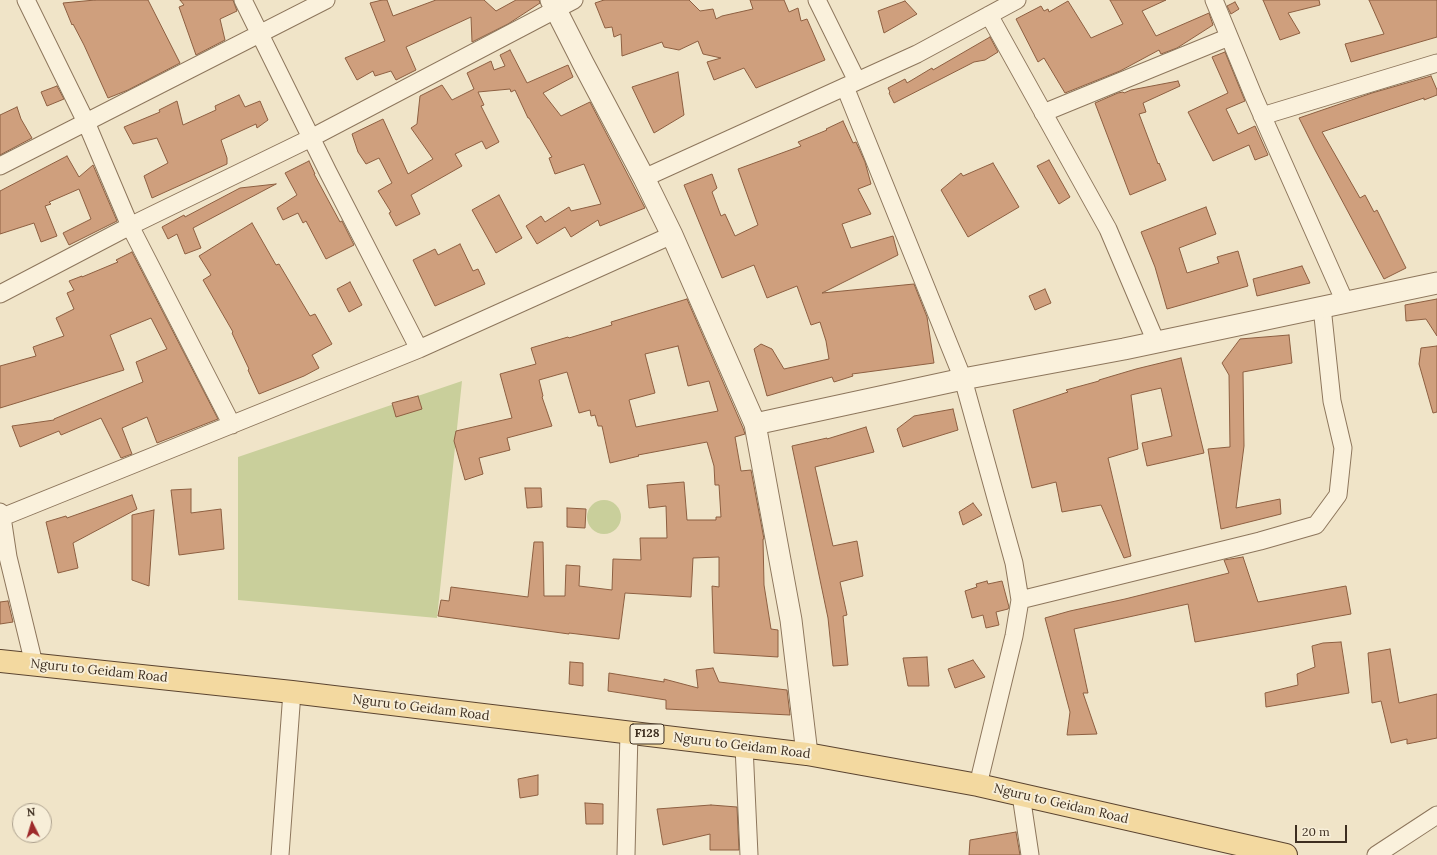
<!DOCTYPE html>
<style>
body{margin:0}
#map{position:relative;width:1437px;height:855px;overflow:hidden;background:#f0e4c8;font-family:Lora,serif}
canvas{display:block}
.north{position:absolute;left:12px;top:803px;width:40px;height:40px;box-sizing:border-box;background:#f7eed8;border:1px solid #ada18e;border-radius:50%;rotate:355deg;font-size:11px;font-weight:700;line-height:16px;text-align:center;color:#3d2e20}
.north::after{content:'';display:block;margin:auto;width:14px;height:18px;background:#9e2a2b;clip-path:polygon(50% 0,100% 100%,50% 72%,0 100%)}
.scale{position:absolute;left:1295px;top:825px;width:52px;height:18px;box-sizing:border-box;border:2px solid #3d2e20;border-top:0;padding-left:5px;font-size:12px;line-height:14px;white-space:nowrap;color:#3d2e20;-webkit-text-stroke:3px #f7eed8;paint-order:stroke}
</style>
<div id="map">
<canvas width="1437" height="855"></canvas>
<div class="north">N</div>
<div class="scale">20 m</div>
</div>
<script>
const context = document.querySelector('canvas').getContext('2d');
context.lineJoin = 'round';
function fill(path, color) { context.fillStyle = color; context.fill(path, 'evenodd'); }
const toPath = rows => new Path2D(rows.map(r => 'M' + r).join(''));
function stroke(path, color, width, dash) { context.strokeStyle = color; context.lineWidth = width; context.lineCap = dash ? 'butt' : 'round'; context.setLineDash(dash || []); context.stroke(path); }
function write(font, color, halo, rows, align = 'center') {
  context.font = font + ' Lora,serif'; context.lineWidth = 4; context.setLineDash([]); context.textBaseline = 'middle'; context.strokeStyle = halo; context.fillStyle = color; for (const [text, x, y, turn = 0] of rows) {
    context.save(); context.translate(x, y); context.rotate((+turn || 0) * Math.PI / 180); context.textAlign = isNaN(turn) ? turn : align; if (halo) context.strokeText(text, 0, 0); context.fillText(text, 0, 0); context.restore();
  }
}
const green = toPath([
 [462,381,437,618,238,600,238,457],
 '587 517a17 17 0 1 1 34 0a17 17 0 1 1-34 0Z'
]);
const building = toPath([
 [95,0,148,0,180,63,128,90,108,98,84,45,73,24,72,25,63,3,95,0],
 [180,0,233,0,237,11,220,19,225,40,196,55,179,7,184,5,180,0],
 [382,0,387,0,393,16,436,0,484,0,496,11,516,0,539,0,540,3,508,24,472,42,471,17,406,47,416,70,396,80,391,71,375,76,373,71,357,80,345,58,385,41,370,3,382,0],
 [604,0,689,0,700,11,713,9,716,19,722,16,753,9,750,0,784,0,789,12,798,8,801,21,807,19,825,60,756,88,744,68,714,80,707,62,721,58,703,54,698,41,679,50,664,47,662,42,622,56,621,34,614,37,612,27,605,28,595,3,604,0],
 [1110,0,1166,0,1142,11,1156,36,1209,13,1213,25,1177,48,1161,54,1159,50,1120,71,1065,93,1044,58,1038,62,1016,19,1041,6,1044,11,1048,9,1049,12,1068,1,1091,38,1123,24,1110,0],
 [1263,0,1319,0,1320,5,1288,13,1300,33,1280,40,1263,0],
 [1369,0,1437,0,1437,37,1351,62,1345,44,1384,34,1369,0],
 [905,1,917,14,884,33,878,11,905,1],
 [1235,2,1239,9,1231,14,1227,6,1235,2],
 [990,37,998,52,985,60,974,62,894,103,889,93,890,92,888,88,905,79,907,83,932,68,933,70,990,37],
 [510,50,527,83,568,65,573,77,543,93,561,116,590,102,645,208,600,226,598,220,571,237,565,227,537,244,526,226,541,216,545,222,569,207,571,211,601,204,584,164,555,174,549,158,552,157,529,118,528,118,515,90,511,92,510,89,478,92,484,105,481,106,499,142,486,149,482,141,455,154,462,166,411,195,420,214,396,226,389,213,391,212,378,191,392,183,379,158,366,164,358,152,352,134,383,119,408,174,433,159,411,128,417,124,420,96,442,85,452,100,474,89,467,73,491,61,494,70,505,66,500,55,510,50],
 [1225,52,1245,101,1226,109,1238,134,1255,126,1268,155,1255,160,1249,145,1213,161,1188,112,1228,93,1212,57,1225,52],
 [678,72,684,115,654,133,632,87,678,72],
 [1431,76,1437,90,1437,95,1424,100,1424,98,1322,132,1360,198,1365,195,1374,212,1377,210,1406,268,1384,279,1315,150,1299,118,1372,93,1431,76],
 [1178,81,1180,86,1143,103,1146,112,1139,114,1158,164,1159,163,1166,180,1130,195,1095,103,1118,93,1123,92,1124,93,1131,90,1178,81],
 [57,86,64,99,47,106,41,92,57,86],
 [239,95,245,107,260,101,268,120,257,128,256,124,221,140,227,158,227,164,152,198,144,176,168,163,157,138,133,144,124,127,160,112,159,110,177,101,183,125,216,110,215,106,239,95],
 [17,107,21,119,32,138,0,155,0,115,17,107],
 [843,121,853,143,856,142,865,162,871,184,858,189,871,214,842,224,851,248,893,236,898,255,822,293,914,284,927,317,934,363,852,374,853,376,834,382,832,377,767,396,754,349,761,344,772,349,784,369,829,359,826,341,820,322,811,325,797,286,767,298,754,265,722,278,684,185,712,174,717,188,712,192,721,216,725,214,735,236,758,225,738,169,801,146,798,142,827,130,826,129,843,121],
 [67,156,79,177,93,165,117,221,69,245,63,233,91,219,79,189,49,202,51,204,45,206,57,236,41,242,34,223,0,234,0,191,67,156],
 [1049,160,1070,197,1059,204,1037,166,1049,160],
 [309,161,315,174,314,174,340,222,342,221,354,245,326,259,306,221,303,223,298,213,283,220,277,208,297,195,285,173,309,161],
 [993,163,1019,207,968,237,941,190,961,173,963,176,993,163],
 [276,184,193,228,201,248,185,254,177,234,168,239,162,227,184,215,185,217,240,188,276,184],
 [499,195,522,238,496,253,472,210,499,195],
 [1206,207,1216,234,1179,248,1187,273,1219,263,1217,257,1238,251,1248,286,1167,309,1155,267,1141,232,1206,207],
 [252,223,276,265,279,264,310,316,315,314,332,344,312,355,319,368,304,376,259,394,248,370,249,369,232,333,233,332,203,280,211,275,199,256,252,223],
 [460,244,473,271,478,269,485,284,435,306,413,260,435,249,438,255,460,244],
 [132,252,218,419,157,443,147,417,122,428,132,454,121,458,101,418,61,435,59,431,20,447,12,426,54,420,54,419,143,382,136,362,167,349,151,318,110,335,124,370,0,408,0,366,36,356,33,347,64,336,56,318,74,309,67,293,74,290,69,281,82,276,82,277,118,262,116,260,132,252],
 [1302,266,1310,283,1257,296,1253,279,1302,266],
 [350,282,362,305,349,312,337,289,350,282],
 [1045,289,1051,303,1035,310,1029,296,1045,289],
 [687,299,743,428,745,434,735,437,741,471,751,470,764,539,763,539,764,585,771,629,778,630,778,657,714,653,712,586,719,587,719,557,693,558,691,597,625,593,619,639,569,633,569,634,438,616,441,600,449,601,451,587,528,597,534,542,543,542,544,596,565,596,566,565,580,566,579,586,612,590,613,559,641,560,640,538,667,538,666,506,649,508,647,485,684,482,687,520,716,520,716,517,721,517,719,485,715,485,714,466,707,442,638,455,639,456,610,463,602,426,598,426,595,415,591,416,590,410,579,413,567,372,539,380,543,396,542,397,552,426,507,438,510,450,479,458,483,474,465,480,454,441,456,431,512,418,500,374,536,364,531,348,568,337,569,338,612,325,611,322,687,299],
 [678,346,688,386,709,381,718,411,636,427,629,400,655,393,645,354,678,346],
 [1437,299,1437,336,1426,319,1406,321,1405,305,1437,299],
 [1289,335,1292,363,1243,372,1244,446,1236,508,1280,499,1281,514,1221,529,1208,449,1230,447,1229,375,1222,363,1240,339,1289,335],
 [1437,346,1437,412,1433,413,1419,364,1421,348,1437,346],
 [1181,358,1204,453,1147,466,1142,443,1172,436,1161,388,1131,395,1138,449,1108,458,1131,556,1124,558,1101,505,1062,512,1056,482,1032,488,1013,410,1068,392,1066,390,1099,381,1099,380,1136,369,1181,358],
 [418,396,422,409,396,417,392,403,418,396],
 [953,409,958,430,903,447,897,429,914,416,953,409],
 [866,427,874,452,815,467,833,546,857,541,863,576,840,582,847,615,843,616,848,665,833,666,828,618,792,446,827,438,827,439,866,427],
 [525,488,541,488,542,507,527,508,525,488],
 [191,489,191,513,221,509,224,549,179,555,171,490,191,489],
 [132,495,137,509,73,543,78,568,58,573,46,522,66,516,67,518,132,495],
 [973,503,982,515,963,525,959,512,973,503],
 [567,508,586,509,585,528,567,527,567,508],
 [154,510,149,586,132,580,132,515,154,510],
 [1243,557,1258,602,1346,586,1351,614,1195,642,1188,604,1074,629,1088,693,1083,693,1097,734,1067,735,1070,712,1045,618,1070,611,1125,599,1229,573,1224,560,1243,557],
 [987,581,988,584,1002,581,1009,607,1008,609,996,612,999,625,986,628,983,615,972,618,965,591,977,587,976,584,987,581],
 [8,601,13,622,0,624,0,602,8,601],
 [1341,642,1349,693,1266,707,1265,693,1298,685,1297,674,1315,667,1312,646,1323,643,1341,642],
 [1390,649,1399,703,1437,694,1437,738,1407,744,1407,739,1391,743,1381,701,1372,703,1368,653,1390,649],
 [927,657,929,686,908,686,903,658,927,657],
 [973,660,985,677,955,688,948,669,973,660],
 [570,662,583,663,583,686,569,684,570,662],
 [713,668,719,682,787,690,790,715,666,709,666,700,608,691,609,673,664,682,664,679,698,688,696,670,713,668],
 [538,775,538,795,520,798,518,779,538,775],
 [585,803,603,804,603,824,586,824,585,803],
 [711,805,737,807,739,850,710,850,710,834,663,845,657,809,711,805],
 [1016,832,1020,855,969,855,970,840,1016,832]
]);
const minor = toPath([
 [26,0,86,122,130,226,232,425],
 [243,0,328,172,419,349],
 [817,0,857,81],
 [1214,0,1254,97,1345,302],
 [989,15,1108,229,1156,342],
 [845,87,963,379,1014,563,1020,600,1014,636,978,785],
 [1043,113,1229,37],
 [1262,116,1437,63],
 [0,166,326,0],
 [644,178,917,54,1017,0],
 [0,294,130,226,311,138,574,0],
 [0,512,2,517,8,557,34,664],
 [0,518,419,349,672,235],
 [1020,600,1260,541,1316,525,1338,495,1343,448,1332,401,1322,307],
 [744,746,749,855],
 [1021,795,1030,855],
 [280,855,292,692],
 [626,855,629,732],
 [1376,855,1437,815]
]);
const tertiary = toPath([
 [551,0,583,63,644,178,672,235,755,424,791,620,807,754],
 [755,424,963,379,1124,349,1437,283]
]);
const primary = toPath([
 [0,661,292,692,807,754,978,785,1286,855]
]);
const shields = [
 [647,734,34]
];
const shieldNames = [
 ["F128",647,734]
];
const streetNames = [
 ["Nguru to Geidam Road",99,671,6],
 ["Nguru to Geidam Road",421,708,7],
 ["Nguru to Geidam Road",742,746,7],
 ["Nguru to Geidam Road",1061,804,13]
];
fill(green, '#c9cf9b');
fill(building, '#cf9f7d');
stroke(building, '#8d5f41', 1);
stroke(minor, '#8d765c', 19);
stroke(tertiary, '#8d765c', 23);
stroke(primary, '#5b4430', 24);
stroke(minor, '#faf1dc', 17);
stroke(tertiary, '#faf1dc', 21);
stroke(primary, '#f3d9a0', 22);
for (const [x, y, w] of shields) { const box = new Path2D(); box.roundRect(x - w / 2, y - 10, w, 20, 3); context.fillStyle = '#f7eed8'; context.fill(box); stroke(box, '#3d2e20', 1); }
write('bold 12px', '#3d2e20', null, shieldNames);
write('13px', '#3d2e20', '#f7eed8', streetNames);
</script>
